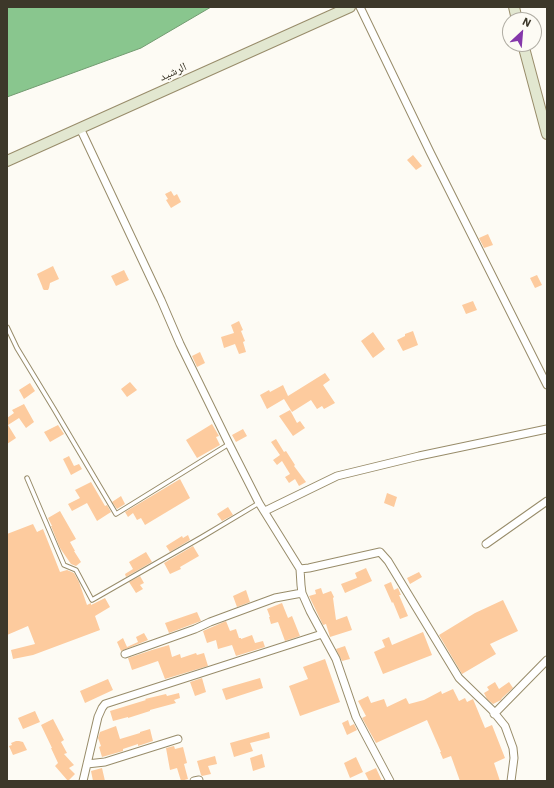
<!DOCTYPE html>
<meta charset="utf-8">
<style>
body{margin:0}
#map{position:relative;width:554px;height:788px;overflow:hidden;background:#fdfbf4;font-family:"IBM Plex Sans",sans-serif}
canvas{display:block}
.frame{position:absolute;inset:0;border:8px solid #3d382a;pointer-events:none}
.north{position:absolute;left:502px;top:12px;width:40px;height:40px;box-sizing:border-box;background:#fdfbf4;border:1px solid #b0ada3;border-radius:50%;rotate:26deg;font-size:11px;font-weight:700;line-height:16px;text-align:center;color:#3d382a}
.north::after{content:'';display:block;margin:auto;width:14px;height:18px;background:#8538aa;clip-path:polygon(50% 0,100% 100%,50% 72%,0 100%)}
</style>
<div id="map">
<canvas width="554" height="788"></canvas>
<div class="frame"></div>
<div class="north">N</div>
</div>
<script>
const context = document.querySelector('canvas').getContext('2d');
context.lineJoin = 'round';
function fill(path, color) { context.fillStyle = color; context.fill(path, 'evenodd'); }
const toPath = rows => new Path2D(rows.map(r => 'M' + r).join(''));
function stroke(path, color, width, dash) { context.strokeStyle = color; context.lineWidth = width; context.lineCap = dash ? 'butt' : 'round'; context.setLineDash(dash || []); context.stroke(path); }
function write(font, color, halo, rows, align = 'center') {
  context.font = font + ' "IBM Plex Sans","Noto Naskh Arabic",sans-serif'; context.lineWidth = 4; context.setLineDash([]); context.textBaseline = 'middle'; context.strokeStyle = halo; context.fillStyle = color; for (const [text, x, y, turn = 0] of rows) {
    context.save(); context.translate(x, y); context.rotate((+turn || 0) * Math.PI / 180); context.textAlign = isNaN(turn) ? turn : align; if (halo) context.strokeText(text, 0, 0); context.fillText(text, 0, 0); context.restore();
  }
}
const water = toPath([
 [7,7,211,7,141,48,7,97,7,7]
]);
const building = toPath([
 [413,155,422,166,416,170,407,160],
 [171,191,174,196,177,194,181,202,171,208,166,200,168,199,165,194],
 [488,234,493,245,484,248,479,238],
 [53,266,59,279,50,283,49,288,48,290,44,290,43,289,42,286,37,274],
 [124,270,129,280,116,286,111,276],
 [537,275,542,285,535,288,530,278],
 [473,301,477,310,466,314,462,305],
 [239,321,243,330,241,331,245,341,243,342,246,352,239,354,235,344,224,348,221,337,234,333,231,325],
 [413,331,418,345,403,351,397,340,405,336,405,334],
 [373,332,385,349,373,358,361,341],
 [200,352,205,363,197,367,192,356],
 [325,373,330,380,323,385,335,403,324,409,322,406,317,409,311,400,292,412,284,399,267,409,260,395,269,390,270,392,283,385,288,396],
 [130,382,137,390,127,397,121,389],
 [30,383,35,391,24,399,19,390],
 [24,404,34,422,26,428,19,418,8,425,16,438,7,444,7,418,14,413,12,410],
 [290,410,297,423,300,421,305,428,293,436,279,416],
 [212,424,219,436,216,437,220,445,197,458,186,440],
 [58,425,64,434,50,442,44,432],
 [243,429,247,436,236,442,232,435],
 [276,439,284,452,286,451,295,465,294,466,306,482,299,486,295,479,289,483,285,477,290,474,282,461,277,465,273,460,280,455,271,442],
 [69,456,74,466,79,464,82,469,71,475,63,459],
 [180,479,190,498,145,525,141,518,137,520,133,513,128,517,125,512],
 [91,482,105,506,107,505,111,512,97,521,87,503,72,511,68,504,80,498,75,490],
 [387,493,397,497,394,507,384,503],
 [121,496,125,504,117,509,112,502],
 [228,507,233,515,222,521,217,514],
 [60,511,76,539,70,542,75,551,74,551,81,562,76,566,71,564,60,548,51,526,52,526,48,518],
 [33,524,37,532,43,529,60,572,67,570,74,573,79,582,87,605,91,603,91,605,105,598,110,607,95,616,100,630,33,655,13,659,11,650,35,644,28,626,7,635,7,534],
 [188,535,190,540,170,552,166,546,182,536,183,538],
 [193,546,199,556,180,567,181,569,170,574,164,563],
 [146,552,152,562,126,577,125,574,133,569,129,562],
 [366,568,372,581,345,593,341,584,357,578,355,573],
 [419,572,422,577,410,584,407,578],
 [140,576,144,583,140,585,143,589,136,593,129,582],
 [391,582,394,590,398,588,401,595,399,595,408,616,400,619,393,602,392,603,384,585],
 [321,588,323,594,331,591,334,597,333,598,336,620,347,616,352,630,330,637,326,624,323,625,309,596,316,594,315,590],
 [246,590,250,602,237,607,233,596],
 [503,600,518,631,490,644,496,654,462,674,439,635,475,613],
 [282,603,288,618,292,616,300,636,285,641,278,622,271,624,269,617,270,617,267,609],
 [197,612,201,621,169,633,165,623],
 [226,621,230,631,236,629,239,638,241,638,241,639,252,635,255,643,263,641,265,647,236,656,232,645,218,649,216,640,207,643,203,631],
 [423,632,432,655,383,674,374,652,385,647,382,640,389,637,392,645],
 [144,633,148,640,121,651,117,642,123,638,127,647,138,642,136,637],
 [169,645,172,657,180,654,181,658,196,653,197,655,204,653,208,666,165,679,158,661,132,670,128,658,152,650],
 [345,646,350,659,342,661,336,649],
 [325,659,340,702,300,716,289,686,308,679,303,667],
 [202,678,206,692,195,696,190,682],
 [260,678,263,688,226,700,222,689],
 [108,679,113,690,85,703,80,691],
 [495,682,499,689,509,682,513,688,502,698,501,700,493,704,487,699,484,693,489,690,487,687],
 [453,689,459,701,465,698,467,702,473,699,485,728,492,725,505,758,494,763,500,781,460,781,451,756,443,759,440,752,441,752,427,720,376,743,362,718,366,716,358,701,368,696,371,703,384,699,387,707,406,698,409,704,424,700,441,691,442,694],
 [179,693,180,698,174,700,176,703,150,710,150,711,128,718,128,717,113,721,110,711,146,700,145,699,166,694,167,696],
 [35,711,40,722,23,729,18,718],
 [53,719,64,740,61,742,67,753,64,754,74,765,69,768,75,774,68,781,55,766,58,763,51,748,52,748,41,725],
 [348,720,350,726,354,724,357,730,347,735,342,723],
 [116,726,120,739,140,733,140,732,150,729,153,741,138,746,138,744,123,749,123,751,102,757,99,747,101,746,98,738,100,732],
 [269,732,270,738,250,743,253,751,234,757,230,743],
 [16,741,19,741,23,742,27,750,13,755,9,746,12,745,11,743],
 [174,746,175,749,183,747,187,763,184,764,188,779,181,781,177,768,170,770,166,748],
 [262,754,265,767,253,771,250,758],
 [215,756,217,764,208,766,211,774,202,776,201,775,197,761],
 [356,757,363,772,350,778,344,763],
 [102,768,105,781,93,781,91,771],
 [376,768,382,781,369,781,365,773]
]);
const lane = toPath([
 [7,327,17,348,54,409,116,514,229,444],
 [27,478,64,565,76,570,92,600,202,537,259,503]
]);
const street = toPath([
 [360,7,430,152,547,385],
 [80,128,161,300,180,344,229,444,259,503,300,569,309,568,380,552,388,561,459,678,492,710,505,726,513,748,514,758,511,781],
 [265,511,337,476,419,456,547,429],
 [486,544,547,501],
 [300,569,301,585,302,593,310,611,336,659,356,717,390,781],
 [125,654,195,629,210,622,256,605,275,598,302,593],
 [494,714,547,660],
 [87,764,105,762,178,739],
 [83,781,98,717,102,708,105,704,322,634],
 [194,781,199,780]
]);
const secondary = toPath([
 [514,7,517,20],
 [523,44,547,134],
 [7,161,350,7]
]);
const streetNames = [
 ["الرشيد",173,72,-24]
];
fill(water, '#89c68e');
stroke(water, '#729b70', 1);
fill(building, '#fdcb9e');
stroke(lane, '#988c6a', 5.5);
stroke(street, '#988c6a', 9);
stroke(secondary, '#988c6a', 12);
stroke(lane, '#fff', 3.5);
stroke(street, '#fff', 7);
stroke(secondary, '#e2e7d0', 10);
write('12px', '#3d382a', '#fdfbf4', streetNames);
</script>
